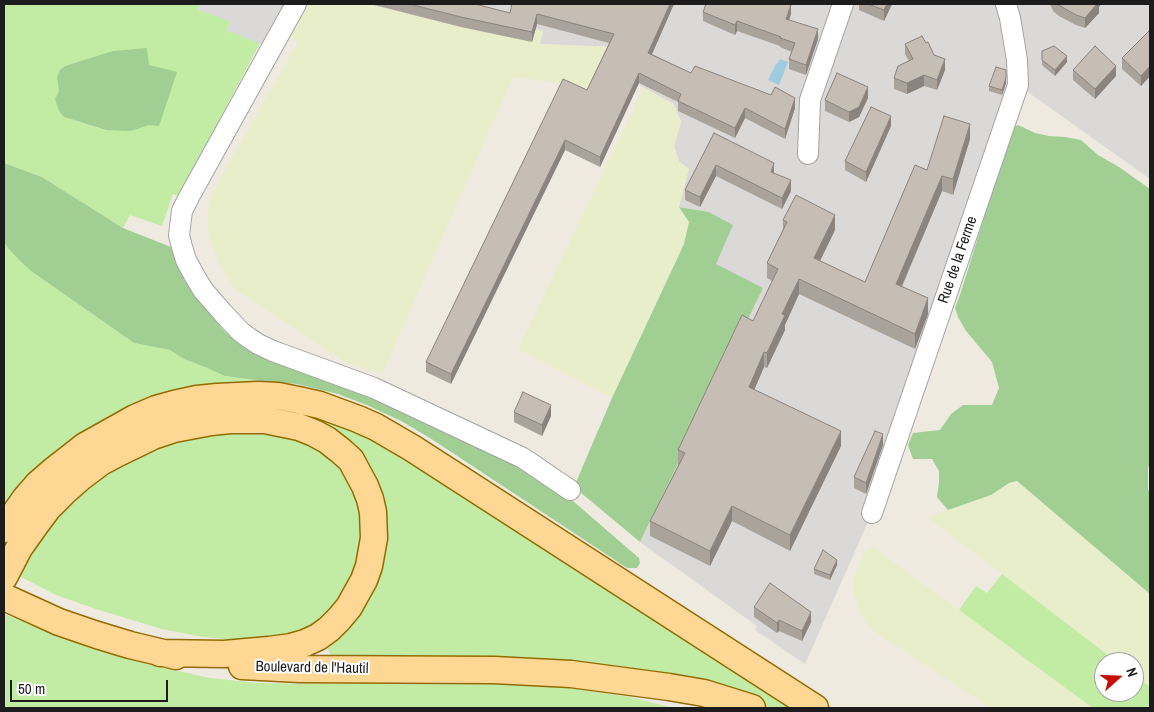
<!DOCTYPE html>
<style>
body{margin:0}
#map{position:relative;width:1154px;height:712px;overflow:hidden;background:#eeeae0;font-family:"Archivo Narrow",sans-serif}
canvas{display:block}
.frame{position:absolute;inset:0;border:5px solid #1c1c1c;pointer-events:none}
.north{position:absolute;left:1094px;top:652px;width:50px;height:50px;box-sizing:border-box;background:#fff;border:1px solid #a4a4a4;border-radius:50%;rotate:70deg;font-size:14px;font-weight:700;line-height:20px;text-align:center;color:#1c1c1c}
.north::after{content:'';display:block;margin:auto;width:18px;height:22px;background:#c70c00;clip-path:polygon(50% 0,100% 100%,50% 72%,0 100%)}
.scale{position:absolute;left:10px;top:680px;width:158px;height:22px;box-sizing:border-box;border:2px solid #1c1c1c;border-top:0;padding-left:6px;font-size:15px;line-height:18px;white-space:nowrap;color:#1c1c1c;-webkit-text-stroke:4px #fff;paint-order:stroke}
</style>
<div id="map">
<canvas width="1154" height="712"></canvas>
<div class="frame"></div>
<div class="north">N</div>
<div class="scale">50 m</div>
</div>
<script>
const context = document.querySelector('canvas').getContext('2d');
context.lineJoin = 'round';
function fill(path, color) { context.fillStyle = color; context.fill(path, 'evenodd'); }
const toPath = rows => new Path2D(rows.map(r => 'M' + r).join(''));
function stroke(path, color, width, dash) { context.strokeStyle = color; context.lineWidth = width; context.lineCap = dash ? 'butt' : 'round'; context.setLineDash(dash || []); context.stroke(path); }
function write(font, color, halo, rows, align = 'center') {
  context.font = font + ' "Archivo Narrow",sans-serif'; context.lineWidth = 4; context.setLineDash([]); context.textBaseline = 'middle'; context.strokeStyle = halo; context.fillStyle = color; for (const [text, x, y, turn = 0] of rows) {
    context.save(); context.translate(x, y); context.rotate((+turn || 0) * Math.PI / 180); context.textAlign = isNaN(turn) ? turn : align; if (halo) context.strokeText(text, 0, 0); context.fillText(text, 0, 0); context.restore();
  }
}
const residential = toPath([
 [200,4,296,4,272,48,227,31,230,22,198,10],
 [436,4,1150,4,1150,179,1018,85,872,513,805,664,755,630,757,626,640,542,678,465,716,264,709,212,679,207,679,161,674,146,681,122,674,104,639,85,644,78,612,47,539,44,543,32]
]);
const farmland = toPath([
 [303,4,436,4,543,31,540,44,612,47,644,78,639,85,603,68,590,94,566,84,513,77,382,374,345,362,233,288,220,265,209,237,207,219,209,203,221,177,298,42,287,36],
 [644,88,673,104,681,122,674,147,679,161,689,169,679,207,689,222,684,244,612,398,518,349],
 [1017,481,1150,594,1150,687,1134,675,1134,662,1117,662,927,517,991,495,1009,483],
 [873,547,1093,708,991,708,875,632,867,624,859,611,854,594,853,580,865,551]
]);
const grass = toPath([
 [4,4,200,4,198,10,230,21,227,31,260,43,179,196,173,194,162,226,130,215,123,228,42,177,4,163],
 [78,62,118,130,105,130,64,117,55,99,59,91,65,66],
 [4,242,20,261,31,271,134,343,170,350,184,359,207,368,225,376,263,381,217,385,90,429,64,445,33,470,4,504],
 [316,416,367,435,395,451,792,708,772,708,729,692,677,678,634,668,590,663,550,659,502,657,332,655,329,653,327,644,385,536,314,419,314,417],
 [256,431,284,435,307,443,326,454,344,472,351,485,363,517,362,552,349,585,327,615,297,636,238,641,197,636,162,629,99,610,56,595,19,576,33,551,55,520,79,494,101,477,146,450,196,435],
 [1002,574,1117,662,1104,662,1104,692,1134,692,1134,675,1150,687,1150,708,1093,708,959,610,976,586,987,593],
 [4,614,93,649,156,666,210,678,258,683,323,684,427,683,516,684,557,686,630,697,673,708,4,708]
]);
const forest = toPath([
 [147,48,149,65,177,72,159,126,149,125,131,131,106,130,64,117,59,111,55,99,59,91,57,77,60,70,65,66,113,51],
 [1018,125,1035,133,1049,136,1065,137,1081,140,1098,155,1119,167,1150,189,1150,463,1148,468,1148,489,1150,494,1150,594,1017,481,1009,483,991,495,948,510,937,497,939,482,939,471,932,459,913,459,908,445,913,433,940,430,951,414,963,405,992,405,999,388,992,362,966,331,958,317,955,308,961,292,1012,128],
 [4,163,42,177,123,228,171,247,193,293,206,309,225,332,247,349,268,359,373,396,520,464,566,495,639,558,640,563,637,568,627,568,433,440,403,422,369,406,338,394,297,384,263,381,225,376,207,368,184,359,170,350,134,343,31,271,20,261,8,248,4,242],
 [679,207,709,212,733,225,716,264,763,288,640,542,574,487,612,398,684,244,689,222]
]);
const water = toPath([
 [780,59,788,62,779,85,768,80,776,64,778,63]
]);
const minor = toPath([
 [296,4,189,197,182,211,179,235,182,247,186,260,194,275,203,290,223,313,241,332,249,338,258,344,273,351,374,388,523,458,570,490],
 [808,154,810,100,843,4],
 [872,513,1018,85,1017,60,1010,18,1006,4]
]);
const major = toPath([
 [4,529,25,499,38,484,53,471,85,446,135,418,156,409,174,404,197,399,217,397,258,395,278,396,298,400,320,405,358,419,376,427,412,448,815,708],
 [4,577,19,548,36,524,48,508,64,492,81,477,101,462,118,453,153,436,174,429,211,422,230,420,265,420,299,427,314,433,327,440,341,451,351,460,365,486,370,499,373,512,374,538,369,566,364,580,349,607,339,619,329,629,318,637,305,643,291,647,269,650,224,654,160,653],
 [4,597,59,622,97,635,130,645,176,656],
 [242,666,300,669,494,670,571,674,669,687,704,693,752,708]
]);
const wall = toPath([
 [370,4,475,4,510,13,674,4,652,54,691,73,795,108,785,139,745,118,735,138,678,111,678,102,639,83,600,167,565,150,451,384,426,372,426,362,587,90,609,43,537,24,532,42,461,27],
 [859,4,892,4,884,21,859,10],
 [1050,4,1101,4,1099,7,1099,13,1085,28,1076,25,1059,16,1053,11],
 [703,12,791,14,789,20,818,39,806,75,789,69,789,59,792,52,780,47,780,46,737,31,735,35,703,21],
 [1150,30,1150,76,1141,86,1122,69,1122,58],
 [926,43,945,70,937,90,924,86,907,94,894,89,894,78,909,61,905,54,905,44],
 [1042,51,1067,62,1055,76,1042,65],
 [1073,70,1116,76,1095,99,1073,80],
 [1006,83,1002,95,989,91,989,86],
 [868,98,859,117,849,122,825,111,825,100],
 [891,126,866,182,845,170,845,161],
 [714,133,774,174,791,191,782,209,716,176,700,207,685,200,685,190],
 [970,139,953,195,942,191,902,287,928,314,915,349,799,294,785,325,785,330,767,368,764,367,754,390,841,446,790,551,732,521,710,566,650,536,650,521,678,465,678,450,753,321,772,281,767,278,767,263,783,229,783,220,835,230,820,261,865,282,927,170],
 [514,412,551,416,542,436,514,422],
 [883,445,866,494,854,488,854,477],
 [837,565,830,580,814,574,814,569],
 [754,607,811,622,802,641,779,631,777,633,754,617]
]);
const shadedWall = toPath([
 [670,4,674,4,648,63,648,53],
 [887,4,892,4,884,21,884,10],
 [1096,4,1101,4,1099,7,1099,13,1085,28,1085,18],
 [791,5,791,14,786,29,786,19],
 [537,14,537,24,532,42,532,32],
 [737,21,737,31,735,35,735,25],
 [818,29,818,39,806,75,806,65],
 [1067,56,1067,62,1055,76,1055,70],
 [945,59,945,70,937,90,937,80],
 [1116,66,1116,76,1095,99,1095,89],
 [1150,66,1150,76,1141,86,1141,76],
 [639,73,639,83,600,167,600,157],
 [924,75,924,86,907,94,907,83],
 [1006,78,1006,83,1002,95,1002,90],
 [868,87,868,98,859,117,849,122,849,112],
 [795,98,795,108,785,139,785,129],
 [745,108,745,118,735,138,735,128],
 [891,116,891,126,866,182,866,172],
 [970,124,970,139,953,195,953,179],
 [565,140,565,150,451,384,451,374],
 [774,163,774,173,771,172],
 [716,165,716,176,700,207,700,197],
 [942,176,942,191,896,299,896,284],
 [791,180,791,191,782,209,782,198],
 [835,215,835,230,814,273,814,258],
 [799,279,799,294,785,325,785,330,767,368,767,353,782,314],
 [928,298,928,314,915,349,915,334],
 [764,352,764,367,749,402,749,387],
 [551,405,551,416,542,436,542,425],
 [841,431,841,446,790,551,790,535],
 [883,434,883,445,866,494,866,483],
 [732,506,732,521,710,566,710,551],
 [837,560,837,565,830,580,830,575],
 [811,612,811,622,802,641,802,631],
 [779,620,779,631,777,633,777,623]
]);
const building = toPath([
 [409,4,475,4,510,13,512,4,670,4,648,53,691,73,695,66,771,95,775,87,795,98,785,129,745,108,735,128,678,101,681,94,639,73,600,157,565,140,451,374,426,362,563,79,587,90,614,34,537,14,532,32,461,17,409,4],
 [706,4,787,4,791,5,786,19,818,29,806,65,789,59,795,43,780,38,781,37,737,21,735,25,703,12,706,4],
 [868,4,887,4,884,10,868,4],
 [1057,4,1097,4,1085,18,1076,15,1057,4],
 [1150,30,1150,66,1141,76,1122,58,1150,30],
 [922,36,926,43,928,42,934,55,945,59,937,80,924,75,907,83,894,78,898,66,913,59,905,44,922,36],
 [1054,46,1067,56,1055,70,1042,60,1042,51,1054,46],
 [1095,46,1116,66,1095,89,1073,70,1095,46],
 [996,67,1006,70,1006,78,1002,90,989,86,996,67],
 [837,73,868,87,859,107,849,112,825,100,837,73],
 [871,107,891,116,866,172,845,161,871,107],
 [944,116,970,124,953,179,942,176,896,284,928,298,915,334,799,279,782,314,785,315,767,353,764,352,749,387,841,431,790,535,732,506,710,551,650,521,685,453,678,450,742,315,753,321,778,269,767,263,787,222,783,220,796,195,835,215,814,258,865,282,915,165,927,170,944,116],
 [714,133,774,163,771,172,791,180,782,198,716,165,700,197,685,190,714,133],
 [523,392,551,405,542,425,514,412,523,392],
 [875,431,883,434,866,483,854,477,875,431],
 [823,550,837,560,830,575,814,569,823,550],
 [770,583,811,612,802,631,779,620,777,623,754,607,770,583]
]);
const streetNames = [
 ["Rue de la Ferme",958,260,-71],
 ["Boulevard de l'Hautil",312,668,1]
];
fill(residential, '#dad9d8');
fill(farmland, '#e9eeca');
fill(grass, '#c2eba3');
fill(forest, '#a1cf93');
fill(water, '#9eccde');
stroke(minor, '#a3a3a3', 22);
stroke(major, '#936b00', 29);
stroke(minor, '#fff', 20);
stroke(major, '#ffd794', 26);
fill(wall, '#aaa39b');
fill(shadedWall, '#8b847e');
fill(building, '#c6bdb4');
stroke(building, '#8b847e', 1);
write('15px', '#1c1c1c', '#fff', streetNames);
</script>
